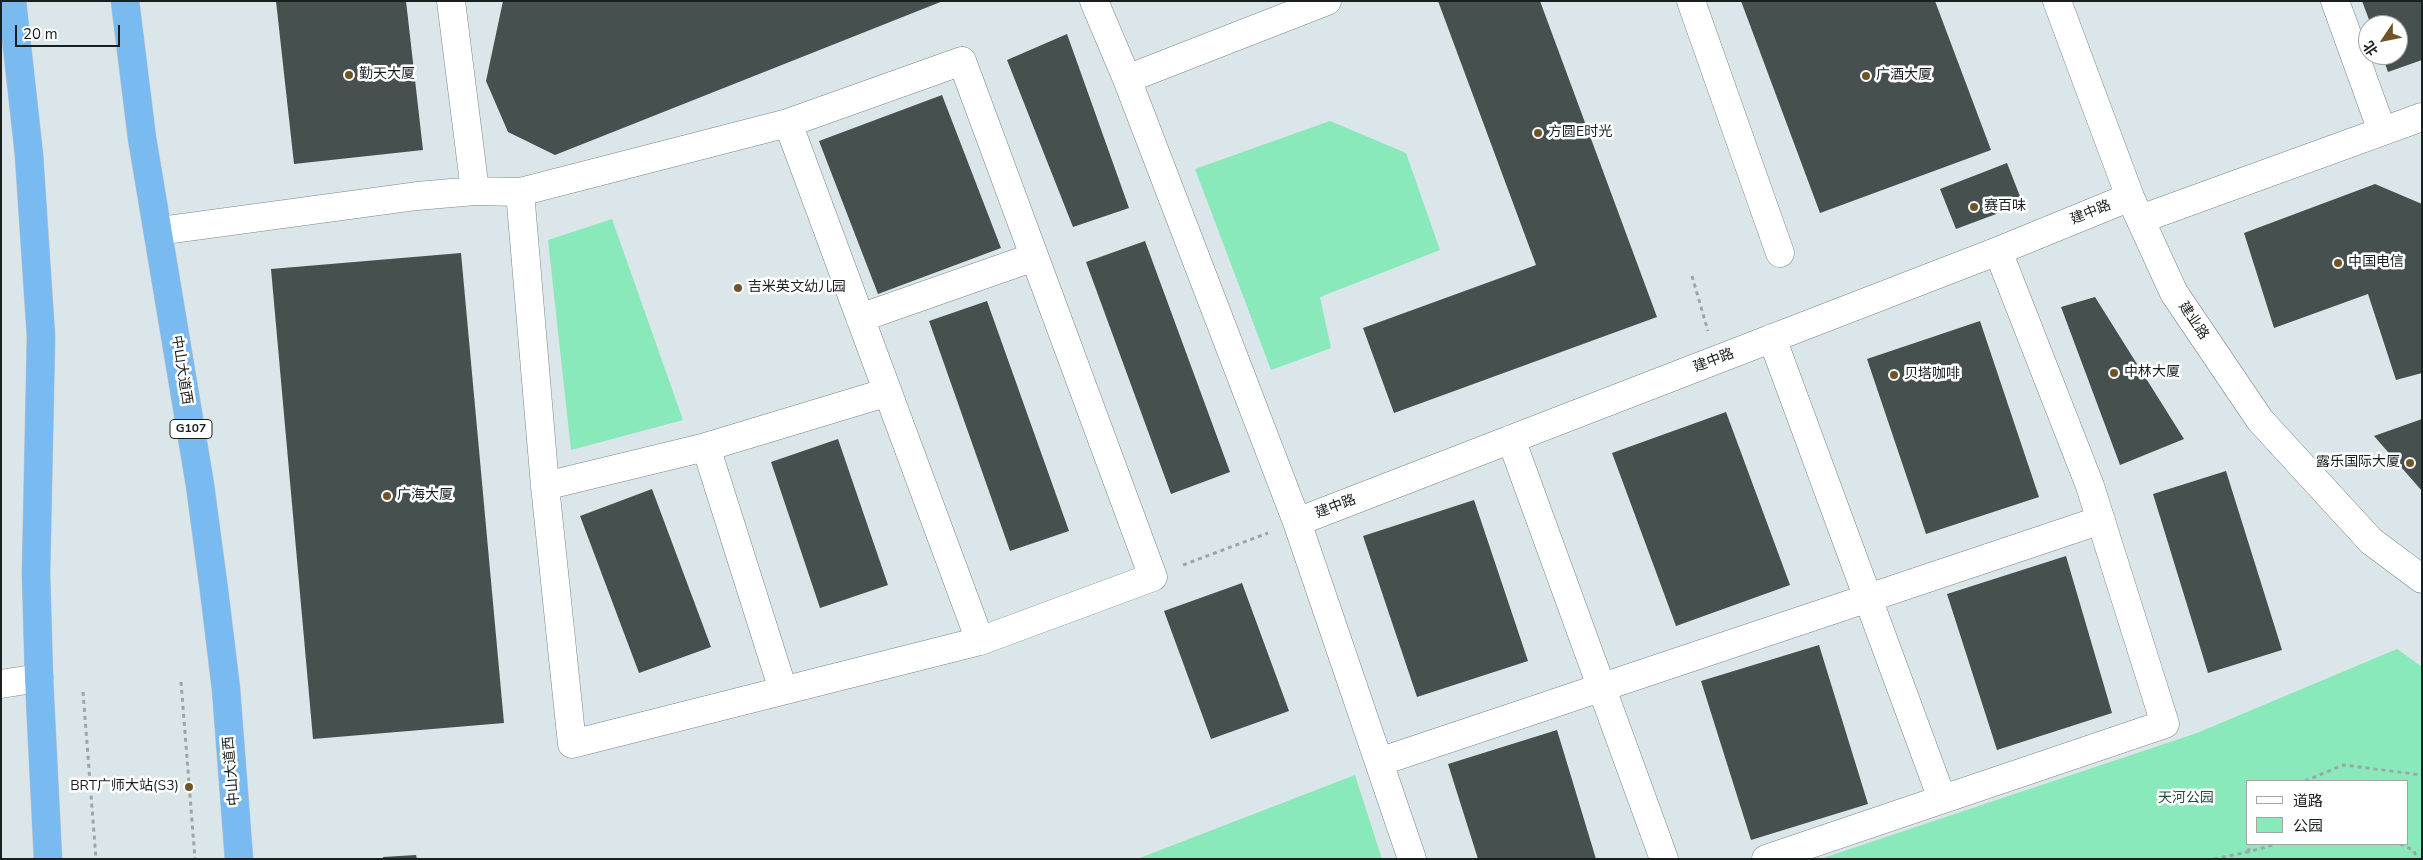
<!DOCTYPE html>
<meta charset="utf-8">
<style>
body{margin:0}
#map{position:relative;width:2423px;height:860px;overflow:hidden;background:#dae6ea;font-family:"Nunito Sans","Noto Sans SC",sans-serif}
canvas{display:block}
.frame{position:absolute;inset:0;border:2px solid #191e1f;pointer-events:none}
.legend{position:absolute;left:2246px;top:780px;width:162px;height:65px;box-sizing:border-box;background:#fff;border:1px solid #a3a5a5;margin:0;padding:6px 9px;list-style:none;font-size:15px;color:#191e1f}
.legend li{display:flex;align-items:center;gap:10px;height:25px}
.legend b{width:25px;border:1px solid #a3a5a5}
.north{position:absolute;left:2358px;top:15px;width:50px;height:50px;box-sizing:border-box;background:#fff;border:1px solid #a3a5a5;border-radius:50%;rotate:236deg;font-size:14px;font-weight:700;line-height:20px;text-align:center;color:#191e1f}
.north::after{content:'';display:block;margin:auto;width:18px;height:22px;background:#705427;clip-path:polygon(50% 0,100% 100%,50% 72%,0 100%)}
.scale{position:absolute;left:15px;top:25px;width:105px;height:22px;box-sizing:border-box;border:2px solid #191e1f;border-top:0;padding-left:6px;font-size:15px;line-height:18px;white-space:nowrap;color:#191e1f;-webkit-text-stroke:4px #fff;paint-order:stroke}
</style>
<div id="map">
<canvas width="2423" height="860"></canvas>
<div class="frame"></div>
<ul class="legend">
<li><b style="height:6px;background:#fff"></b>道路</li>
<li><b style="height:14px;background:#8ae9ba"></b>公园</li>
</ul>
<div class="north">北</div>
<div class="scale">20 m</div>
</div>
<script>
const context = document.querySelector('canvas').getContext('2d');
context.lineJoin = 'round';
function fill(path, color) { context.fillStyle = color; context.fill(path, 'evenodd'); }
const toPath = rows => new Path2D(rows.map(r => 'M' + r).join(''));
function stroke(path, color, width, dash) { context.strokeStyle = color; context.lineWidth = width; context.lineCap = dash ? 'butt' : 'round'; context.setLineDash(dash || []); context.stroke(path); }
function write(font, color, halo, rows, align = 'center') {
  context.font = font + ' "Nunito Sans","Noto Sans SC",sans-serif'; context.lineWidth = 5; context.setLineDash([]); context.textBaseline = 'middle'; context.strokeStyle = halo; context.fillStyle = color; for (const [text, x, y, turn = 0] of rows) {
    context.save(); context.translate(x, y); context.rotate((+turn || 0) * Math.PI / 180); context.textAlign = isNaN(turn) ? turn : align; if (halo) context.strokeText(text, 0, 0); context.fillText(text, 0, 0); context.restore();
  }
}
const green = toPath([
 [1330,121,1406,153,1440,250,1320,297,1331,348,1271,370,1195,169],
 [612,219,683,420,571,450,548,240],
 [2397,649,2422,667,2422,859,1820,859,2197,733],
 [2247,781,2407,781,2407,844,2247,844],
 [1355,775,1382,859,1137,859]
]);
const building = toPath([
 [276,1,406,1,423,150,294,164],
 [503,1,943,1,555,155,508,132,486,81],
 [1438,1,1540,1,1657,317,1394,413,1363,328,1536,265],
 [1741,1,1935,1,1991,150,1820,213],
 [2362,1,2422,1,2422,60,2388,72,2382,55,2398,55,2398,25,2371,25],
 [1067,34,1129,208,1073,227,1007,60],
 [942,95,1001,248,878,294,819,141],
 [2007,163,2023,204,1956,229,1940,189],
 [2375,184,2422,204,2422,373,2396,380,2368,294,2274,328,2244,233],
 [1145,241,1230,472,1171,494,1086,262],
 [461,253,504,723,313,739,271,269],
 [2095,297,2184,439,2120,465,2061,307],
 [987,301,1069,531,1010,551,929,321],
 [1980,321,2039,497,1926,534,1867,359],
 [1726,412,1790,585,1676,626,1612,453],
 [2422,419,2422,491,2374,436],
 [838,439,888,585,820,608,771,462],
 [2226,471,2282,650,2208,673,2153,494],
 [652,489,711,647,639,673,580,516],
 [1474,500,1528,661,1417,697,1363,536],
 [2066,556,2112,713,1997,750,1947,594],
 [1242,583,1289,711,1211,739,1164,611],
 [1819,645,1868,804,1751,840,1701,681],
 [1557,730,1596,859,1478,859,1448,764],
 [416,855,417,859,383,859,383,857]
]);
const path = toPath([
 [1692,276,1708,331],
 [1183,565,1268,533],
 [181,682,195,859],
 [83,692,96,859],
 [2305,781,2343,765,2422,775],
 [2400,844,2413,850,2418,859],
 [2248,852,2251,844],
 [2214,859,2248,852,2276,844]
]);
const minor = toPath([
 [451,1,475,191],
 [1094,1,1127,79,1297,522,1412,859],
 [1691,1,1780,253],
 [2057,1,2130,197,2174,293,2260,420,2371,541,2422,579],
 [2335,1,2382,131],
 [962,61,1153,577,980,641,572,744,545,486,520,192,788,123,962,61],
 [1127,79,1327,1],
 [788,123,980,641],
 [2141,219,2422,117],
 [159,231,417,196,475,191,520,192],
 [860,318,1034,257],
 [1772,338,1942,799],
 [1511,439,1664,859],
 [706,447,783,690],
 [545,486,706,447,888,392],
 [1297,522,1998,251,2130,197],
 [1,684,39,678],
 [1379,762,2101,520],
 [1766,859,2165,724,2090,486,1998,251]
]);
const highway = toPath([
 [12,1,29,155,41,337,36,574,39,678,48,859],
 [125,1,142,138,200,485,214,590,226,689,239,859]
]);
const markers = [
 [349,75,5,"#705427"],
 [1866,76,5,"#705427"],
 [1538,133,5,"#705427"],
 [1974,207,5,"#705427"],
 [2338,263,5,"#705427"],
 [738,288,5,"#705427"],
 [2114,373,5,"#705427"],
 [1894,375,5,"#705427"],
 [2410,463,5,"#705427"],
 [387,496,5,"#705427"],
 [189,787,5,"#705427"]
];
const shields = [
 [191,429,42]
];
const shieldNames = [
 ["G107",191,429]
];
const poiNames = [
 ["勤天大厦",359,75],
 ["广酒大厦",1876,76],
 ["方圆E时光",1548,133],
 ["赛百味",1984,207],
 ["中国电信",2348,263],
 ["吉米英文幼儿园",748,288],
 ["中林大厦",2124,373],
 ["贝塔咖啡",1904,375],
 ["露乐国际大厦",2400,463,"right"],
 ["广海大厦",397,496],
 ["BRT广师大站(S3)",179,787,"right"]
];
const streetNames = [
 ["建中路",2091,213,-22],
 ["建业路",2193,321,56],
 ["建中路",1714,361,-21],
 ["中山大道西",181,370,81],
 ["建中路",1336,507,-21],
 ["中山大道西",232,771,-95]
];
const parkNames = [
 ["天河公园",2186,799]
];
fill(green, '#8ae9ba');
fill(building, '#45504f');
stroke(minor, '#7b8689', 29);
stroke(highway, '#c3c4c5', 29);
stroke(path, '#9ca6a9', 3, [4, 4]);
stroke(minor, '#fff', 28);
stroke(highway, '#79baf1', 28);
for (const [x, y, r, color] of markers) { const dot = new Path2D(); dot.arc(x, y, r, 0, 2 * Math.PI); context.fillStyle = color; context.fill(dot); stroke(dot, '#fff', 2); }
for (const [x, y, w] of shields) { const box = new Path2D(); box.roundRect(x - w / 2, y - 9.5, w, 19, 4); context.fillStyle = '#fff'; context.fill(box); stroke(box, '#191e1f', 1); }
write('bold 12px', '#191e1f', null, shieldNames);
write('14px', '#191e1f', '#fff', poiNames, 'left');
write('14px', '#191e1f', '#fff', streetNames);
write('14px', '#254f3a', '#fff', parkNames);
</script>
